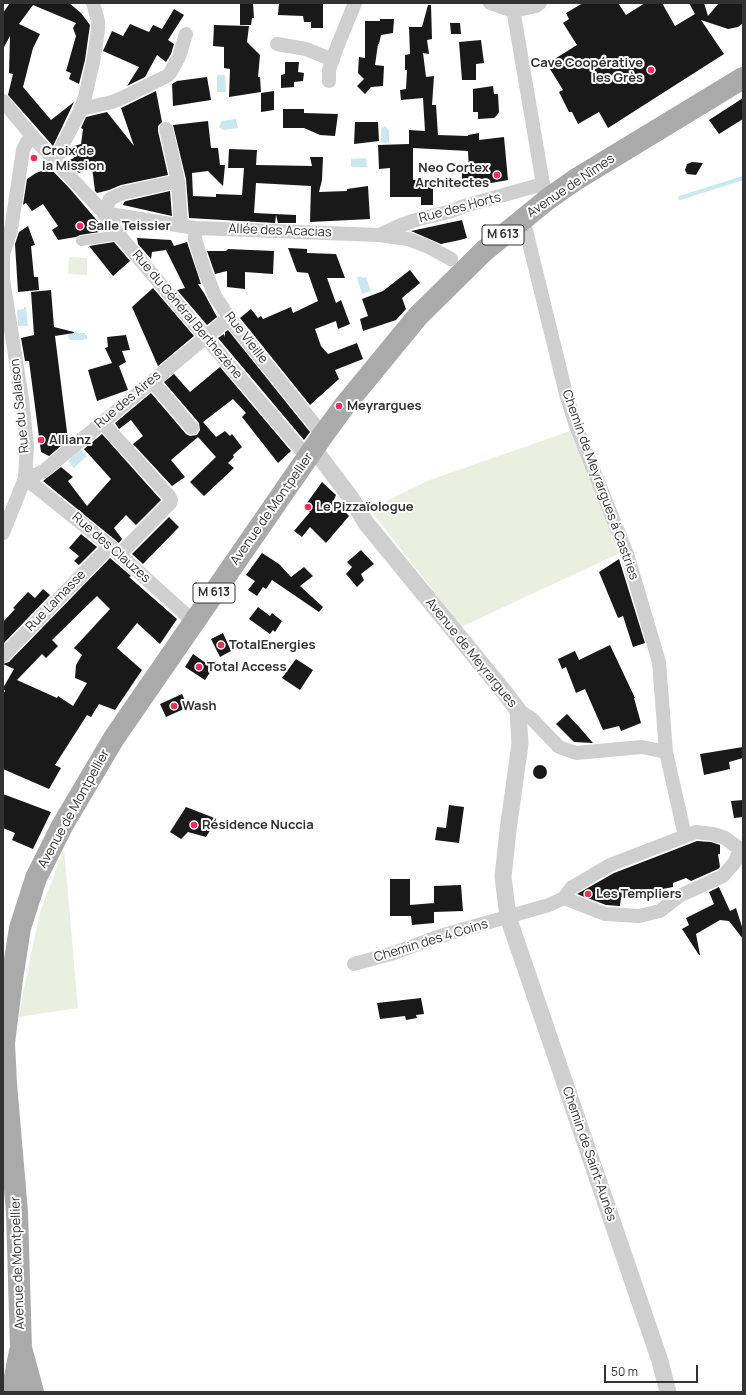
<!DOCTYPE html>
<meta charset="utf-8">
<style>
body{margin:0}
#map{position:relative;width:746px;height:1395px;overflow:hidden;background:#fff;font-family:Manrope,sans-serif}
canvas{display:block}
.frame{position:absolute;inset:0;border:4px solid #323232;pointer-events:none}
.scale{position:absolute;left:604px;top:1365px;width:94px;height:18px;box-sizing:border-box;border:2px solid #323232;border-top:0;padding-left:5px;font-size:12px;line-height:14px;white-space:nowrap;color:#323232;-webkit-text-stroke:3px #fff;paint-order:stroke}
</style>
<div id="map">
<canvas width="746" height="1395"></canvas>
<div class="frame"></div>
<div class="scale">50 m</div>
</div>
<script>
const context = document.querySelector('canvas').getContext('2d');
context.lineJoin = 'round';
function fill(path, color) { context.fillStyle = color; context.fill(path, 'evenodd'); }
const toPath = rows => new Path2D(rows.map(r => 'M' + r).join(''));
function stroke(path, color, width, dash) { context.strokeStyle = color; context.lineWidth = width; context.lineCap = dash ? 'butt' : 'round'; context.setLineDash(dash || []); context.stroke(path); }
function write(font, color, halo, rows, align = 'center') {
  context.font = font + ' Manrope,sans-serif'; context.lineWidth = 4; context.setLineDash([]); context.textBaseline = 'middle'; context.strokeStyle = halo; context.fillStyle = color; for (const [text, x, y, turn = 0] of rows) {
    context.save(); context.translate(x, y); context.rotate((+turn || 0) * Math.PI / 180); context.textAlign = isNaN(turn) ? turn : align; if (halo) context.strokeText(text, 0, 0); context.fillText(text, 0, 0); context.restore();
  }
}
const green = toPath([
 [69,257,87,258,87,275,68,274],
 [570,431,620,553,461,627,370,509,427,481],
 [64,849,78,1008,19,1017,27,972,41,909]
]);
const water = toPath([
 [217,75,225,75,226,92,217,92],
 [236,119,238,128,223,130,219,127,222,121],
 [385,126,389,130,389,142,383,143,381,141,381,128],
 [366,158,367,167,351,167,351,159],
 [361,276,362,278,366,277,371,291,362,294,357,278],
 [24,307,26,307,28,326,18,326,17,310,24,309],
 [70,333,85,333,85,335,87,335,87,339,84,339,84,340,70,340,68,338,68,334,70,334],
 [81,449,87,456,74,468,68,461]
]);
const stream = toPath([
 [680,198,743,178]
]);
const building = toPath([
 [10,3,69,3,81,13,90,25,85,60,79,84,69,79,71,73,66,71,76,36,73,28,76,23,33,5,19,24,40,34,33,48,23,87,51,120,74,102,53,146,8,95,13,74,9,73,10,36,3,49,3,13],
 [240,3,253,3,254,18,252,18,251,25,240,25],
 [279,3,323,3,323,28,311,28,311,22,304,22,303,16,278,15],
 [583,3,618,3,626,15,645,3,662,3,675,26,695,14,689,3,704,3,708,16,719,3,743,3,743,23,738,27,728,29,701,20,724,54,608,128,599,112,578,124,572,112,569,112,559,92,563,90,550,69,557,66,553,60,577,45,563,23,569,19,566,13],
 [428,5,431,5,432,39,427,40,429,54,423,53,426,77,434,76,432,105,436,105,438,135,468,136,468,135,479,133,479,140,504,137,508,180,474,186,474,188,462,188,462,172,469,172,468,151,413,148,413,180,433,180,433,205,421,205,421,197,390,197,390,168,379,169,378,145,409,144,409,130,425,131,423,98,401,100,400,90,406,89,407,70,405,70,405,55,410,54,409,27,422,27],
 [174,9,184,15,168,40,174,44,171,54,166,62,157,55,145,77,127,86,139,67,103,51,112,31,123,36,130,24,149,32,153,25,162,29],
 [380,19,394,19,393,33,381,35,379,44,378,44,375,65,384,66,383,86,371,87,365,94,357,86,364,79,358,73,359,57,365,58,365,21,380,21],
 [450,23,460,23,461,34,451,34],
 [214,25,249,26,247,42,260,55,258,77,260,77,261,92,229,97,230,69,224,68,224,47,213,46],
 [481,40,484,63,476,64,476,80,462,80,459,42],
 [285,62,299,62,298,72,304,73,303,81,294,82,294,87,281,88,281,75,285,74],
 [207,77,211,100,173,106,172,84,177,81],
 [493,86,494,94,498,94,499,112,497,115,494,118,478,119,478,112,473,112,473,89],
 [156,91,162,122,158,126,158,131,168,175,121,185,109,190,97,193,95,191,92,167,79,173,67,161,74,158,71,147,81,144,83,129,81,128,86,117,107,112,134,146,121,108],
 [274,91,274,110,261,112,261,93],
 [743,98,743,119,719,134,709,120],
 [283,109,304,109,304,113,338,114,335,136,320,135,304,128,283,128],
 [208,121,211,148,218,148,220,165,225,165,223,186,208,171,192,173,193,196,216,197,216,194,242,195,244,168,228,168,229,149,257,150,256,165,312,166,310,157,323,157,322,180,319,192,347,191,347,189,368,186,370,219,310,222,311,186,256,183,254,213,296,215,296,223,278,223,276,215,275,223,189,218,186,179,173,125],
 [355,122,378,122,379,141,354,144],
 [692,162,703,163,696,175,687,174,685,170,687,164],
 [50,168,71,190,106,231,80,235,76,237,58,240,52,230,58,226,43,204,32,211,26,203,23,205,27,179,36,173],
 [170,191,172,216,123,205,124,202,126,201],
 [462,220,467,238,460,240,441,244,411,231],
 [28,226,35,245,31,246,34,277,38,277,39,290,18,292,15,244,19,232],
 [137,238,171,240,174,246,187,242,201,284,198,284,204,293,217,317,207,325,177,290,185,288,166,250,152,252,151,259,138,244],
 [114,242,130,261,113,276,89,246],
 [288,248,307,249,307,253,336,254,345,278,327,278,336,303,341,300,350,324,338,329,336,321,315,329,321,346,328,354,357,343,363,359,335,370,339,379,310,405,240,318,251,309,258,318,261,316,263,319,291,307,293,313,318,301,308,273,297,272],
 [228,249,274,251,273,274,245,272,245,289,227,287,227,271,215,274,207,251,226,251],
 [410,270,420,283,402,298,406,309,396,320,363,331,360,319,368,316,362,299,383,291],
 [153,288,194,336,158,366,132,307],
 [51,290,54,327,74,332,74,333,55,336,68,440,49,456,41,452,29,361,25,361,21,338,34,335,31,292],
 [228,330,310,432,304,440,218,338,224,334,225,337,225,332],
 [126,335,130,350,122,351,126,362,119,366,128,390,97,401,88,370,112,363,105,348,108,347,107,337],
 [220,367,291,451,278,463,242,417,246,413,233,399,203,422,216,437,225,431,230,436,232,434,242,447,233,455,234,457,228,463,234,468,204,496,190,482,216,457,198,437,171,460,185,477,172,486,133,444,143,436,131,420,119,429,115,423,151,393,186,434,190,436,197,435,200,430,199,423,164,382,174,374,190,392],
 [102,434,161,500,136,525,126,515,114,528,122,539,119,543,43,481,61,467,73,477,68,481,87,506,111,479,84,449],
 [322,482,336,495,334,500,349,516,326,543,310,527,302,537,294,531,310,512,304,507],
 [169,517,179,527,143,564,132,554],
 [81,534,97,547,79,565,74,561,79,556,69,548],
 [361,550,374,564,361,574,364,580,357,587,346,574,352,567,347,562],
 [262,553,279,564,291,577,304,567,313,576,300,586,323,607,319,612,272,580,266,589,263,587,257,596,248,590,255,581,246,575],
 [110,558,131,576,129,577,177,619,160,644,137,623,117,648,142,670,115,710,99,704,91,717,87,715,55,765,61,768,49,789,3,769,3,694,5,691,3,688,14,669,3,664,9,662],
 [97,596,110,609,74,648,82,655,76,665,75,678,87,683,73,706,58,696,57,698,17,680,42,654,46,658,58,646,52,640],
 [619,559,645,643,633,647,623,616,618,618,599,572],
 [43,589,50,595,3,644,3,622,15,609,13,608,28,592,35,598],
 [258,607,270,616,272,613,282,621,275,632,273,630,270,634,249,619],
 [223,633,231,651,220,657,211,639],
 [610,645,635,698,634,698,641,723,621,731,619,726,603,730,585,689,576,693,566,667,562,669,558,659,575,651,579,660],
 [193,654,213,668,205,680,185,667],
 [296,659,313,670,300,690,282,678],
 [182,694,188,707,166,717,160,704],
 [567,714,581,729,593,743,574,742,556,724],
 [743,747,743,758,729,762,730,769,704,775,700,754],
 '533 772a7 7 0 1 1 14 0a7 7 0 1 1-14 0Z',
 [3,794,51,812,33,849,12,840,15,833,3,828],
 [743,800,743,817,734,818,731,801],
 [449,805,464,807,459,843,435,840,437,827,446,828],
 [186,807,217,819,206,837,188,832,181,839,170,832],
 [697,841,711,842,720,845,720,854,718,854,720,867,718,869,691,881,686,878,673,883,673,887,621,897,620,906,606,905,577,894,614,873],
 [390,879,410,879,410,905,434,903,434,923,412,925,411,916,390,916],
 [461,885,463,911,434,912,434,886],
 [719,887,730,911,736,908,743,930,743,939,729,921,720,920,696,934,700,955,699,955,682,929,689,925,686,918,714,904,709,892],
 [421,998,424,1014,416,1015,417,1018,406,1020,405,1016,380,1019,377,1003]
]);
const pedestrian = toPath([
 [81,241,119,235]
]);
const minor = toPath([
 [490,3,513,11,536,6,540,3],
 [512,3,543,184,548,199],
 [277,44,306,49,333,60],
 [329,81,329,70,337,47,355,3],
 [3,101,32,136,104,213,119,235,308,458],
 [81,109,112,102,122,98,167,76,170,73,179,57,186,34],
 [166,129,178,181,181,226],
 [55,160,79,113,85,97,93,62,98,31,98,21,93,3],
 [104,213,195,228,379,235,408,239,429,247,451,259],
 [104,213,110,199,123,193,178,181],
 [523,218,566,394,577,429,627,554,659,662,666,752],
 [195,228,195,239,204,269,215,296,232,322,323,435],
 [379,235,401,225,419,219,452,211,464,206,543,184],
 [152,381,192,428],
 [102,422,169,496,171,500,170,503,120,554],
 [25,478,38,474,45,470,229,318],
 [25,478,110,546,194,622],
 [3,533,25,478,27,446,22,399,3,279,3,254,11,230,23,150,27,142,32,136],
 [3,656,110,546],
 [518,710,532,719,559,747,576,753,642,747,666,752,685,836],
 [564,898,571,888,610,865,696,832,713,834,725,838,740,849,743,849],
 [354,964,394,953,440,936,549,905,564,898,605,914,639,916,660,911,679,896,723,876,735,862,740,849]
]);
const tertiary = toPath([
 [314,449,351,498,366,523,505,693,518,710,520,744,508,830,503,877,508,917,660,1361,668,1392]
]);
const primary = toPath([
 [9,1392,13,1387,20,1351],
 [33,1392,21,1348,17,1212,6,1084,4,1043,12,979,20,928,36,878,62,826,114,738,323,435,345,405,418,316,484,251,548,199,575,180,743,78]
]);
const markers = [
 [651,70,4,"#f5295a"],
 [34,158,4,"#f5295a"],
 [497,175,4,"#f5295a"],
 [80,226,4,"#f5295a"],
 [339,406,4,"#f5295a"],
 [41,440,4,"#f5295a"],
 [308,507,4,"#f5295a"],
 [221,645,4,"#f5295a"],
 [199,667,4,"#f5295a"],
 [174,706,4,"#f5295a"],
 [194,825,4,"#f5295a"],
 [588,894,4,"#f5295a"]
];
const shields = [
 [503,235,42],
 [214,593,42]
];
const shieldNames = [
 ["M 613",503,235],
 ["M 613",214,593]
];
const poiNames = [
 ["Cave Coopérative",643,63,"right"],
 ["les Grès",643,78,"right"],
 ["Croix de",42,151],
 ["la Mission",42,166],
 ["Neo Cortex",489,168,"right"],
 ["Architectes",489,183,"right"],
 ["Salle Teissier",88,226],
 ["Meyrargues",347,406],
 ["Allianz",49,440],
 ["Le Pizzaïologue",316,507],
 ["TotalEnergies",229,645],
 ["Total Access",207,667],
 ["Wash",182,706],
 ["Résidence Nuccia",202,825],
 ["Les Templiers",596,894]
];
const streetNames = [
 ["Avenue de Nîmes",571,186,-34],
 ["Rue des Horts",460,208,-15],
 ["Allée des Acacias",280,231,2],
 ["Rue du Général Berthezène",187,315,50],
 ["Rue Vieille",246,338,52],
 ["Rue des Aires",128,400,-40],
 ["Rue du Salaison",20,406,-96],
 ["Chemin de Meyrargues à Castries",600,485,70],
 ["Avenue de Montpellier",272,509,-55],
 ["Rue des Clauzes",111,548,41],
 ["Rue Lamasse",56,601,-46],
 ["Avenue de Meyrargues",471,653,51],
 ["Avenue de Montpellier",74,809,-61],
 ["Chemin des 4 Coins",431,941,-17],
 ["Chemin de Saint-Aunès",589,1154,71],
 ["Avenue de Montpellier",18,1263,-92]
];
fill(green, '#ebefe0');
fill(water, '#cbe8f0');
stroke(stream, '#cbe8f0', 4);
fill(building, '#191919');
stroke(pedestrian, '#cfcfcf', 10);
stroke(minor, '#cfcfcf', 14);
stroke(tertiary, '#cfcfcf', 17);
stroke(primary, '#aaa', 22);
for (const [x, y, r, color] of markers) { const dot = new Path2D(); dot.arc(x, y, r, 0, 2 * Math.PI); context.fillStyle = color; context.fill(dot); stroke(dot, '#fff', 1.5); }
for (const [x, y, w] of shields) { const box = new Path2D(); box.roundRect(x - w / 2, y - 10, w, 20, 3); context.fillStyle = '#fff'; context.fill(box); stroke(box, '#323232', 1); }
write('bold 12px', '#323232', null, shieldNames);
write('bold 13px', '#323232', '#fff', poiNames, 'left');
write('13px', '#323232', '#fff', streetNames);
</script>
